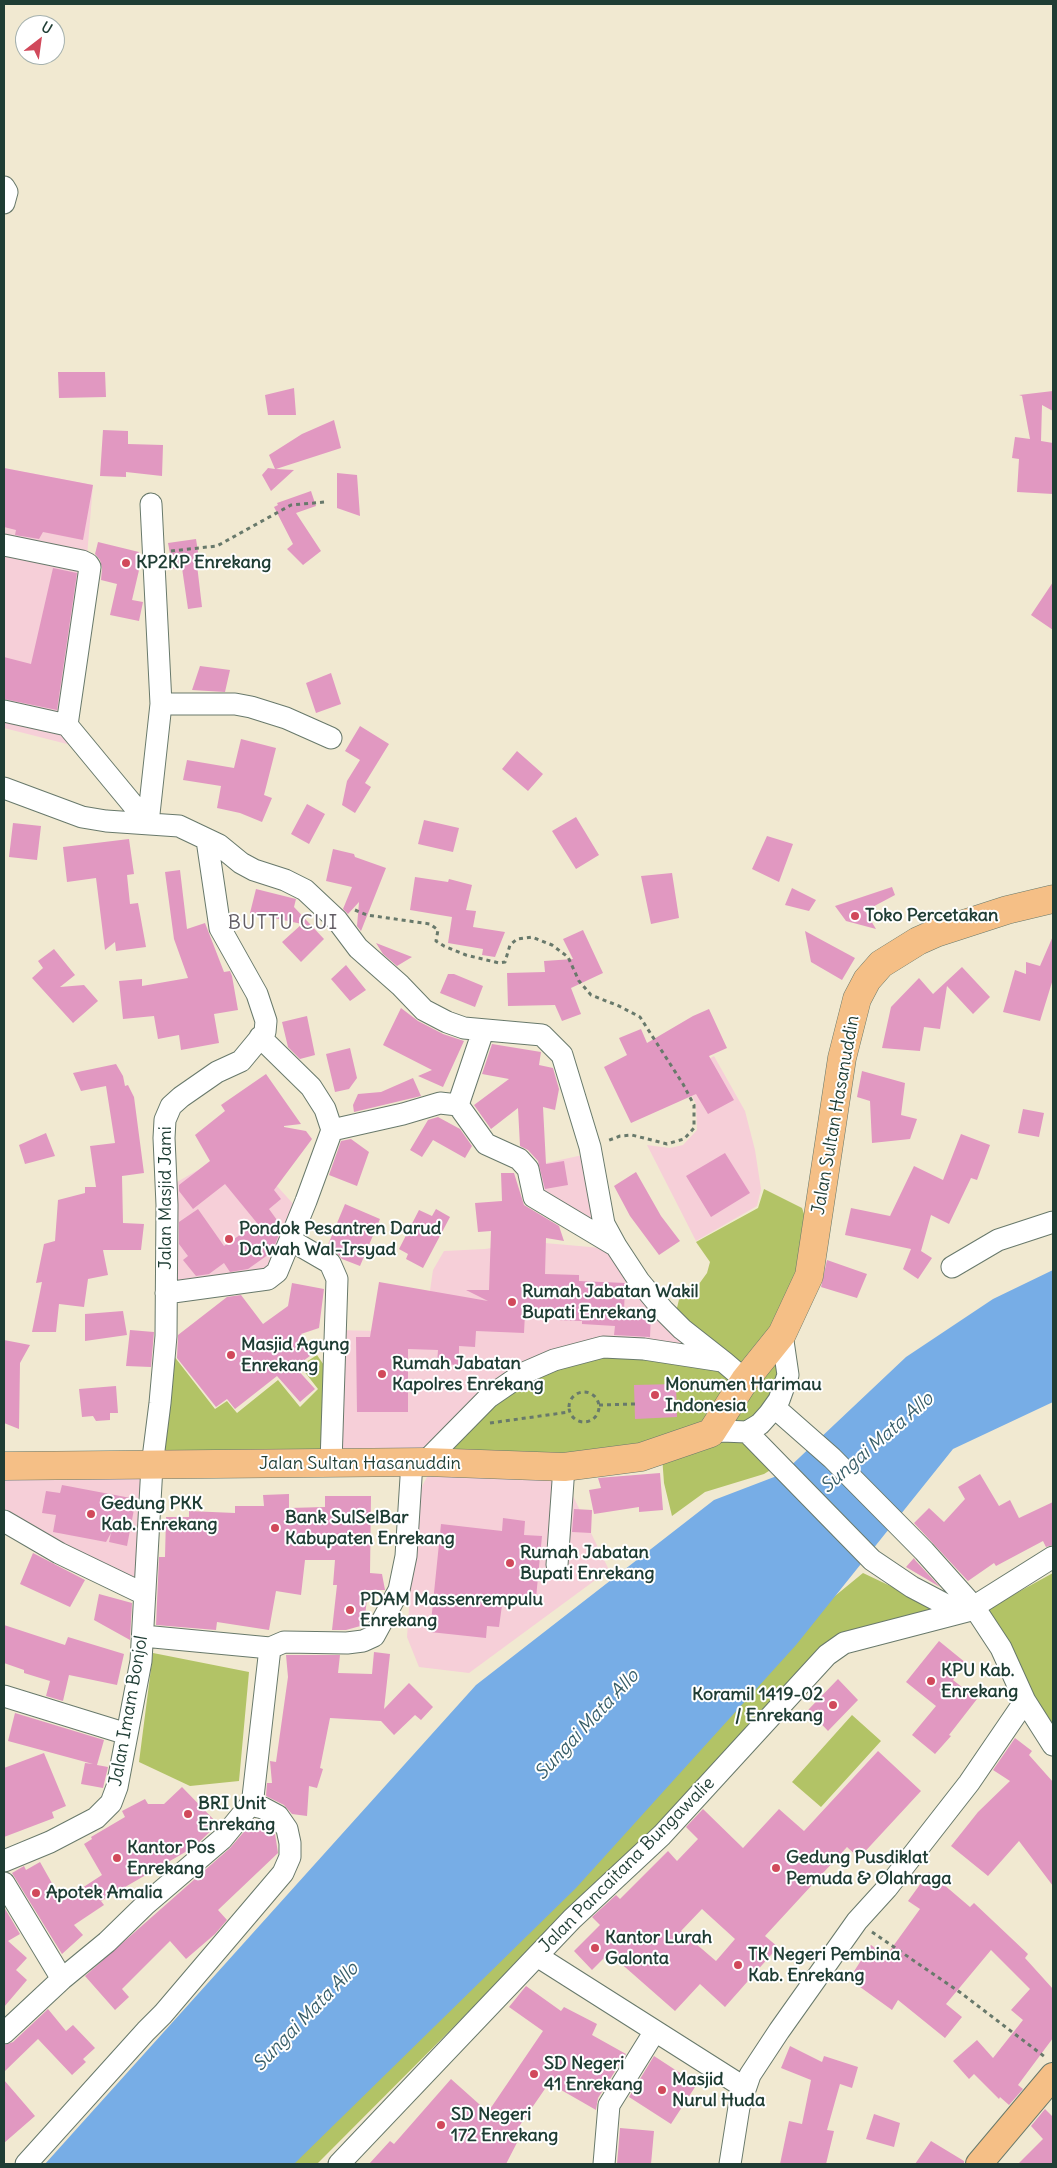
<!DOCTYPE html>
<style>
body{margin:0}
#map{position:relative;width:1057px;height:2168px;overflow:hidden;background:#f1e9d1;font-family:Delius,sans-serif}
canvas{display:block}
.frame{position:absolute;inset:0;border:5px solid #1f3d34;pointer-events:none}
.north{position:absolute;left:15px;top:15px;width:50px;height:50px;box-sizing:border-box;background:#fff;border:1px solid #a5b1ae;border-radius:50%;rotate:30deg;font-size:14px;font-weight:700;line-height:20px;text-align:center;color:#1f3d34}
.north::after{content:'';display:block;margin:auto;width:18px;height:22px;background:#d1495b;clip-path:polygon(50% 0,100% 100%,50% 72%,0 100%)}
</style>
<div id="map">
<canvas width="1057" height="2168"></canvas>
<div class="frame"></div>
<div class="north">U</div>
</div>
<script>
const context = document.querySelector('canvas').getContext('2d');
context.lineJoin = 'round';
function fill(path, color) { context.fillStyle = color; context.fill(path, 'evenodd'); }
const toPath = rows => new Path2D(rows.map(r => 'M' + r).join(''));
function stroke(path, color, width, dash) { context.strokeStyle = color; context.lineWidth = width; context.lineCap = dash ? 'butt' : 'round'; context.setLineDash(dash || []); context.stroke(path); }
function write(font, color, halo, rows, align = 'center') {
  context.font = font + ' Delius,sans-serif'; context.lineWidth = 4; context.setLineDash([]); context.textBaseline = 'middle'; context.strokeStyle = halo; context.fillStyle = color; for (const [text, x, y, turn = 0] of rows) {
    context.save(); context.translate(x, y); context.rotate((+turn || 0) * Math.PI / 180); context.textAlign = isNaN(turn) ? turn : align; if (halo) context.strokeText(text, 0, 0); context.fillText(text, 0, 0); context.restore();
  }
}
const built = toPath([
 [4,468,93,485,71,745,4,728],
 [714,1056,745,1111,755,1150,761,1189,757,1206,696,1241,647,1145,670,1148,683,1145,697,1130,696,1104,681,1075],
 [240,1146,298,1209,275,1268,171,1287,170,1186],
 [592,1153,603,1224,535,1197,525,1163,546,1163],
 [533,1242,613,1249,707,1352,426,1453,326,1456,334,1330,424,1332,433,1270,444,1251,485,1249],
 [433,1466,559,1467,609,1570,469,1673,419,1667,407,1637,414,1537,421,1488],
 [149,1467,140,1593,4,1528,4,1476]
]);
const green = toPath([
 [764,1189,802,1208,809,1228,804,1269,776,1332,739,1365,676,1312,682,1287,699,1284,707,1273,710,1262,696,1242,758,1208],
 [780,1347,785,1365,760,1421,724,1426],
 [170,1351,215,1409,227,1401,237,1413,278,1380,300,1407,318,1389,300,1366,317,1355,326,1368,321,1456,155,1461],
 [606,1351,724,1364,734,1375,708,1418,667,1441,592,1460,434,1459,518,1381],
 [733,1434,772,1469,764,1474,705,1492,672,1516,664,1483,662,1456],
 [863,1573,939,1609,848,1633,674,1810,563,1917,317,2164,277,2164,791,1632],
 [1053,1573,1053,1727,980,1613],
 [153,1653,249,1672,239,1781,190,1786,139,1762],
 [852,1715,881,1741,821,1807,792,1782]
]);
const water = toPath([
 [1053,1270,1053,1402,953,1449,796,1645,576,1888,294,2164,45,2164,476,1685,714,1500,782,1474,906,1357,993,1299]
]);
const building = toPath([
 [58,372,105,372,106,397,59,398],
 [294,388,296,415,268,415,265,395],
 [1053,391,1053,411,1042,405,1041,441,1053,443,1053,494,1017,492,1019,459,1012,458,1015,437,1030,439,1022,396,1019,395],
 [334,420,341,448,276,469,294,470,271,491,262,475,268,468,275,469,269,455,302,434],
 [103,430,128,431,128,444,163,445,162,476,126,472,126,477,100,476],
 [4,468,93,485,83,540,43,532,39,539,15,535,16,530,4,527],
 [337,473,357,475,360,516,337,508],
 [311,491,316,506,296,513,321,551,303,565,287,549,293,544,274,507,278,505,277,503],
 [196,539,200,565,197,565,202,607,188,609,182,568,173,569,168,543],
 [98,542,139,552,140,566,132,600,143,602,139,621,110,615,117,584,101,580,102,568,100,560,95,554],
 [53,568,77,573,57,710,4,699,4,657,31,664],
 [1053,582,1053,630,1031,615],
 [200,666,230,670,225,692,192,690],
 [331,673,341,704,316,713,306,683],
 [360,726,389,744,365,783,371,787,355,813,342,805,347,781,360,760,345,751],
 [241,739,276,748,264,795,272,798,262,822,240,813,217,808,221,786,183,780,187,760,234,768],
 [517,751,543,774,528,791,502,769],
 [307,804,325,814,309,844,291,834],
 [576,817,599,855,576,869,552,831],
 [424,820,459,828,453,852,418,844],
 [13,823,41,826,37,860,9,857],
 [767,836,793,844,779,882,752,869],
 [129,839,134,874,127,875,130,904,138,903,146,947,116,951,115,942,105,950,96,878,67,882,63,847],
 [333,849,354,854,355,857,386,868,361,931,357,926,359,902,348,914,343,909,352,887,326,881],
 [180,870,187,929,205,923,224,972,230,971,232,976,238,1010,214,1014,219,1043,181,1050,179,1035,158,1039,154,1016,123,1019,119,981,142,979,142,986,188,978,174,939,165,872],
 [672,873,679,918,651,924,641,876],
 [415,877,448,882,449,879,472,885,466,910,476,911,473,927,505,932,495,957,482,955,483,949,448,943,452,917,410,910],
 [892,887,895,895,865,911,876,929,846,921,835,906],
 [792,888,816,900,809,911,785,905],
 [256,889,296,899,294,907,324,939,301,962,282,942,302,924,250,913],
 [583,930,603,973,571,988,581,1014,562,1021,555,1005,508,1006,507,973,545,972,544,961,573,959,563,939],
 [805,931,855,958,842,980,811,962],
 [1053,936,1053,979,1040,1021,1003,1012,1015,970,1026,974,1026,962,1040,966],
 [376,943,412,957,397,966,383,954],
 [54,949,75,975,60,987,84,985,98,1001,73,1023,32,978,43,968,38,961],
 [346,965,366,990,350,1001,331,979],
 [962,967,990,997,973,1014,947,986,940,1029,924,1027,920,1051,882,1048,891,1007,919,978,933,994],
 [448,974,454,974,483,986,475,1007,440,993],
 [401,1008,418,1021,443,1034,464,1041,443,1087,418,1076,432,1070,383,1045],
 [709,1009,727,1048,709,1056,734,1100,708,1114,696,1094,631,1123,604,1067,627,1055,619,1038,641,1029,647,1043,693,1016],
 [307,1016,315,1055,300,1059,288,1047,282,1022],
 [492,1044,541,1052,539,1065,553,1068,559,1089,555,1110,543,1107,546,1164,564,1161,568,1185,545,1189,538,1161,528,1150,520,1146,518,1108,491,1129,474,1105,509,1079,482,1074],
 [350,1048,357,1078,349,1089,335,1092,326,1054],
 [116,1064,123,1076,125,1086,128,1085,134,1097,144,1173,122,1176,123,1223,144,1224,141,1250,103,1250,108,1275,88,1279,84,1307,59,1304,56,1332,32,1332,42,1282,36,1283,44,1244,55,1241,58,1200,85,1193,85,1187,96,1187,90,1146,115,1143,106,1086,81,1091,73,1073],
 [862,1071,905,1083,901,1115,917,1119,910,1139,872,1143,870,1101,857,1097],
 [266,1074,301,1124,284,1126,284,1127,306,1131,312,1139,274,1190,281,1199,269,1209,282,1227,272,1252,248,1269,230,1272,224,1263,209,1274,196,1276,183,1260,188,1256,179,1244,179,1222,198,1209,224,1246,257,1223,225,1184,193,1209,179,1191,179,1185,210,1161,195,1135,225,1111,221,1105],
 [413,1078,421,1096,354,1112,353,1105,358,1094,381,1092],
 [1023,1109,1044,1113,1039,1137,1018,1133],
 [438,1117,460,1129,472,1146,465,1158,433,1140,422,1157,410,1150,428,1120],
 [46,1133,55,1156,25,1164,19,1145],
 [961,1134,990,1145,977,1180,971,1178,949,1224,931,1215,921,1251,932,1258,918,1279,903,1269,911,1249,845,1235,851,1208,890,1216,914,1166,943,1180],
 [351,1139,369,1152,357,1186,329,1175,341,1141],
 [725,1153,750,1193,711,1217,686,1176],
 [636,1172,661,1216,680,1241,659,1255,630,1216,614,1186],
 [501,1173,514,1173,524,1205,559,1226,564,1241,546,1238,545,1274,579,1275,579,1281,625,1283,624,1313,651,1315,650,1337,614,1335,615,1326,582,1324,582,1321,556,1320,556,1315,525,1313,524,1333,476,1331,475,1347,459,1346,459,1365,437,1364,438,1350,408,1349,408,1412,357,1412,356,1337,370,1337,379,1282,488,1301,466,1290,489,1290,491,1231,478,1232,475,1203,502,1201],
 [345,1204,380,1219,360,1266,342,1259,337,1253,327,1247],
 [436,1209,450,1217,423,1268,406,1259,408,1254,399,1249,419,1210,432,1216],
 [827,1260,867,1274,857,1298,821,1287],
 [292,1283,324,1289,319,1328,301,1334,314,1353,295,1367,315,1389,300,1402,277,1376,235,1409,227,1399,216,1407,177,1358,178,1335,227,1297,241,1295,263,1324,288,1306],
 [123,1311,127,1335,85,1341,85,1314],
 [130,1330,154,1332,151,1367,126,1366],
 [4,1340,30,1345,20,1363,19,1429,4,1423],
 [676,1384,677,1417,635,1419,634,1385],
 [116,1386,118,1413,110,1413,110,1420,96,1421,93,1416,82,1417,79,1389],
 [660,1473,663,1510,639,1512,639,1507,594,1514,589,1490,601,1488,598,1478],
 [980,1474,999,1506,1010,1500,1019,1518,1053,1502,1053,1545,1046,1547,1043,1541,996,1566,994,1563,968,1581,914,1523,929,1508,944,1522,965,1499,958,1487],
 [62,1485,136,1499,127,1546,109,1542,111,1533,106,1542,53,1532,56,1515,42,1513,46,1491,60,1493],
 [289,1494,289,1508,325,1507,325,1496,371,1496,370,1573,382,1574,385,1590,368,1590,364,1625,346,1630,332,1630,337,1585,333,1585,335,1560,305,1560,301,1595,276,1591,269,1630,217,1622,216,1630,156,1625,159,1557,165,1557,166,1517,189,1517,189,1511,235,1513,235,1506,264,1506,263,1495],
 [574,1509,592,1510,591,1533,572,1532],
 [503,1518,525,1521,524,1535,542,1536,536,1598,528,1595,528,1601,503,1598,499,1627,487,1626,486,1638,430,1632,441,1524,502,1531],
 [33,1553,85,1580,70,1607,20,1584],
 [914,1558,915,1560,940,1587,906,1567],
 [99,1594,132,1603,130,1640,94,1620],
 [4,1625,65,1645,68,1637,124,1654,117,1685,69,1675,63,1701,46,1696,50,1681,24,1673,24,1670,4,1663],
 [939,1641,966,1663,953,1680,977,1699,949,1735,951,1736,935,1754,912,1735,936,1706,906,1682],
 [374,1652,390,1654,384,1709,409,1683,433,1707,421,1720,415,1715,394,1735,381,1721,330,1718,320,1768,323,1769,317,1788,309,1786,307,1816,292,1814,284,1805,266,1796,267,1783,272,1783,270,1761,276,1762,288,1677,286,1655,340,1655,338,1673,372,1674],
 [838,1679,858,1700,828,1731,808,1710],
 [15,1713,104,1740,97,1765,108,1767,103,1788,81,1784,85,1763,93,1764,8,1741],
 [1015,1738,1032,1751,1029,1755,1053,1782,1053,1886,1019,1841,988,1876,951,1846,978,1812,1010,1781,993,1770],
 [878,1751,921,1791,859,1858,847,1847,765,1936,778,1947,725,2007,700,1984,675,2011,609,1953,592,1970,574,1951,600,1925,592,1917,616,1895,620,1899,668,1851,677,1861,698,1839,686,1827,703,1809,743,1848,779,1809,804,1831],
 [702,1909,735,1939,716,1961,681,1931],
 [44,1753,66,1806,52,1812,54,1818,4,1837,4,1768],
 [182,1787,218,1824,194,1847,101,1901,104,1905,74,1925,83,1935,62,1954,12,1873,24,1866,26,1870,40,1862,62,1901,102,1875,84,1844,92,1839,91,1837,125,1817,122,1811,145,1799,148,1804,164,1804],
 [255,1819,269,1826,275,1834,278,1853,218,1910,227,1920,215,1934,186,1959,170,1941,122,1989,129,1997,115,2010,85,1976,230,1848],
 [929,1872,970,1907,974,1903,1028,1954,1025,1958,1053,1989,1053,2038,1018,2085,1023,2089,1009,2105,1000,2097,999,2099,974,2074,969,2079,953,2061,977,2040,993,2058,1023,2020,1011,2010,1030,1989,991,1950,946,2004,962,2017,945,2038,898,2000,892,2010,849,1979,871,1945,886,1956,920,1909,908,1901],
 [4,1907,20,1934,8,1941,27,1958,16,1970,27,1980,4,2007],
 [526,1986,561,2011,564,2007,597,2024,592,2035,626,2054,598,2098,596,2110,549,2083,518,2128,523,2131,506,2164,369,2164,390,2141,394,2144,451,2079,488,2112,543,2031,509,2007],
 [48,2009,66,2031,73,2025,95,2048,83,2059,86,2062,72,2075,38,2039,4,2072,4,2045,13,2042],
 [790,2046,822,2062,824,2056,858,2067,852,2088,840,2084,827,2130,834,2131,826,2164,780,2164,789,2121,802,2124,811,2080,781,2068],
 [654,2056,697,2084,671,2124,629,2097],
 [4,2080,35,2116,4,2143],
 [1045,2109,1053,2117,1053,2164,1018,2164,1043,2139,1031,2126],
 [874,2114,900,2123,894,2147,866,2139],
 [620,2128,654,2131,651,2164,617,2164],
 [931,2141,964,2161,964,2164,915,2164]
]);
const path = toPath([
 [171,551,217,546,291,505,325,502],
 [355,910,367,915,430,924,438,930,436,941,444,946,466,955,499,963,505,962,510,945,517,939,532,937,552,945,568,957,579,981,591,995,619,1006,640,1017,683,1084,694,1105,694,1128,684,1139,667,1144,632,1135,620,1136,607,1141],
 '569 1407a15 15 0 1 1 30 0a15 15 0 1 1-30 0Z',
 [599,1405,635,1404],
 [490,1423,569,1412],
 [872,1932,961,1993,1045,2057]
]);
const minor = toPath([
 [4,187,7,192,4,203],
 [4,545,82,561,88,564,90,567,67,725,148,823],
 [161,704,235,704,251,707,286,718,331,738],
 [4,711,67,725],
 [4,788,82,817,106,821,179,826,219,845,241,863,254,870,285,880,305,890,337,920,358,948,400,985,424,1010,447,1022,464,1028,542,1035,562,1055,590,1147,604,1224,616,1246,639,1281,664,1311,682,1329,724,1362,745,1380],
 [148,823,161,704,151,504],
 [458,1105,486,1144,519,1159,528,1169,534,1197,616,1246],
 [332,1130,403,1114,440,1103,458,1105,483,1031],
 [292,1241,330,1263,337,1279,331,1463],
 [952,1267,998,1240,1053,1222],
 [166,1293,268,1279,277,1272,306,1201,332,1130,325,1109,311,1087,260,1037],
 [747,1432,872,1560,912,1587,952,1608,967,1611],
 [711,1433,722,1431,747,1432,760,1424,769,1414,779,1400,788,1375,782,1334],
 [425,1462,489,1397,524,1373,554,1360,603,1347,644,1349,722,1361],
 [4,1521,59,1553,144,1594],
 [557,1565,564,1467],
 [143,1636,270,1648,284,1642,347,1643,363,1641,374,1636,399,1590,406,1556,412,1462],
 [4,1696,127,1734],
 [1025,1701,1053,1745],
 [4,1861,50,1842,96,1818,111,1803,117,1787,141,1661,152,1466,160,1403,166,1336,167,1205,164,1138,165,1120,171,1106,181,1097,217,1072,241,1061,265,1032,266,1021,257,994,220,928,207,840],
 [4,1883,62,1979],
 [537,1956,745,2088],
 [4,2033,62,1979,107,1942,146,1904,222,1839,250,1805,253,1797,270,1648],
 [26,2164,146,2031,163,2014,283,1873,290,1857,290,1843,287,1829,278,1816,263,1808,250,1805],
 [339,2164,572,1919,662,1835,827,1655,844,1643,967,1611,1053,1557],
 [604,2164,609,2105,655,2031],
 [730,2164,739,2107,750,2075,779,2031,857,1921,887,1888,969,1783,1025,1701,1001,1648,974,1607,924,1551,832,1458,774,1407]
]);
const major = toPath([
 [979,2164,1053,2076]
]);
const highway = toPath([
 [4,1466,425,1462,564,1467,641,1457,711,1433,745,1380,782,1334,809,1276,842,1058,857,999,867,980,881,964,918,941,936,933,1007,910,1053,899]
]);
const markers = [
 [126,563,5,"#d1495b"],
 [855,916,5,"#d1495b"],
 [229,1239,5,"#d1495b"],
 [512,1302,5,"#d1495b"],
 [231,1355,5,"#d1495b"],
 [382,1374,5,"#d1495b"],
 [655,1395,5,"#d1495b"],
 [91,1514,5,"#d1495b"],
 [275,1528,5,"#d1495b"],
 [510,1563,5,"#d1495b"],
 [350,1610,5,"#d1495b"],
 [931,1681,5,"#d1495b"],
 [833,1705,5,"#d1495b"],
 [188,1814,5,"#d1495b"],
 [117,1858,5,"#d1495b"],
 [776,1868,5,"#d1495b"],
 [36,1893,5,"#d1495b"],
 [595,1948,5,"#d1495b"],
 [738,1965,5,"#d1495b"],
 [534,2074,5,"#d1495b"],
 [662,2090,5,"#d1495b"],
 [441,2125,5,"#d1495b"]
];
const poiNames = [
 ["KP2KP Enrekang",136,563],
 ["Toko Percetakan",865,916],
 ["Pondok Pesantren Darud",239,1229],
 ["Da'wah Wal-Irsyad",239,1250],
 ["Rumah Jabatan Wakil",522,1292],
 ["Bupati Enrekang",522,1313],
 ["Masjid Agung",241,1345],
 ["Enrekang",241,1366],
 ["Rumah Jabatan",392,1364],
 ["Kapolres Enrekang",392,1385],
 ["Monumen Harimau",665,1385],
 ["Indonesia",665,1406],
 ["Gedung PKK",101,1504],
 ["Kab. Enrekang",101,1525],
 ["Bank SulSelBar",285,1518],
 ["Kabupaten Enrekang",285,1539],
 ["Rumah Jabatan",520,1553],
 ["Bupati Enrekang",520,1574],
 ["PDAM Massenrempulu",360,1600],
 ["Enrekang",360,1621],
 ["KPU Kab.",941,1671],
 ["Enrekang",941,1692],
 ["Koramil 1419-02",823,1695,"right"],
 ["/ Enrekang",823,1716,"right"],
 ["BRI Unit",198,1804],
 ["Enrekang",198,1825],
 ["Kantor Pos",127,1848],
 ["Enrekang",127,1869],
 ["Gedung Pusdiklat",786,1858],
 ["Pemuda & Olahraga",786,1879],
 ["Apotek Amalia",46,1893],
 ["Kantor Lurah",605,1938],
 ["Galonta",605,1959],
 ["TK Negeri Pembina",748,1955],
 ["Kab. Enrekang",748,1976],
 ["SD Negeri",544,2064],
 ["41 Enrekang",544,2085],
 ["Masjid",672,2080],
 ["Nurul Huda",672,2101],
 ["SD Negeri",451,2115],
 ["172 Enrekang",451,2136]
];
const streetNames = [
 ["Jalan Sultan Hasanuddin",836,1115,-80],
 ["Jalan Masjid Jami",166,1198,-90],
 ["Jalan Sultan Hasanuddin",360,1464],
 ["Jalan Imam Bonjol",129,1711,-80],
 ["Jalan Pancaitana Bungawalie",627,1865,-45]
];
const waterNames = [
 ["Sungai Mata Allo",877,1443,-41],
 ["Sungai Mata Allo",587,1725,-47],
 ["Sungai Mata Allo",306,2017,-46]
];
const quarterNames = [
 ["BUTTU CUI",283,923]
];
fill(built, '#f6cfd8');
fill(green, '#b2c366');
fill(water, '#77ade6');
fill(building, '#e198c1');
stroke(minor, '#68796b', 23);
stroke(major, '#68796b', 28);
stroke(highway, '#68796b', 29);
stroke(path, '#68796b', 3, [4, 4]);
stroke(minor, '#fff', 21);
stroke(major, '#f5bf86', 26);
stroke(highway, '#f5bf86', 28);
for (const [x, y, r, color] of markers) { const dot = new Path2D(); dot.arc(x, y, r, 0, 2 * Math.PI); context.fillStyle = color; context.fill(dot); stroke(dot, '#fff', 2); }
write('bold 18px', '#1f3d34', '#fff', poiNames, 'left');
write('18px', '#1f3d34', '#fff', streetNames);
write('italic 19px', '#395f69', '#fff', waterNames);
context.letterSpacing = '1px';
write('20px', '#635d65', '#fff', quarterNames);
context.letterSpacing = '0px';
</script>
